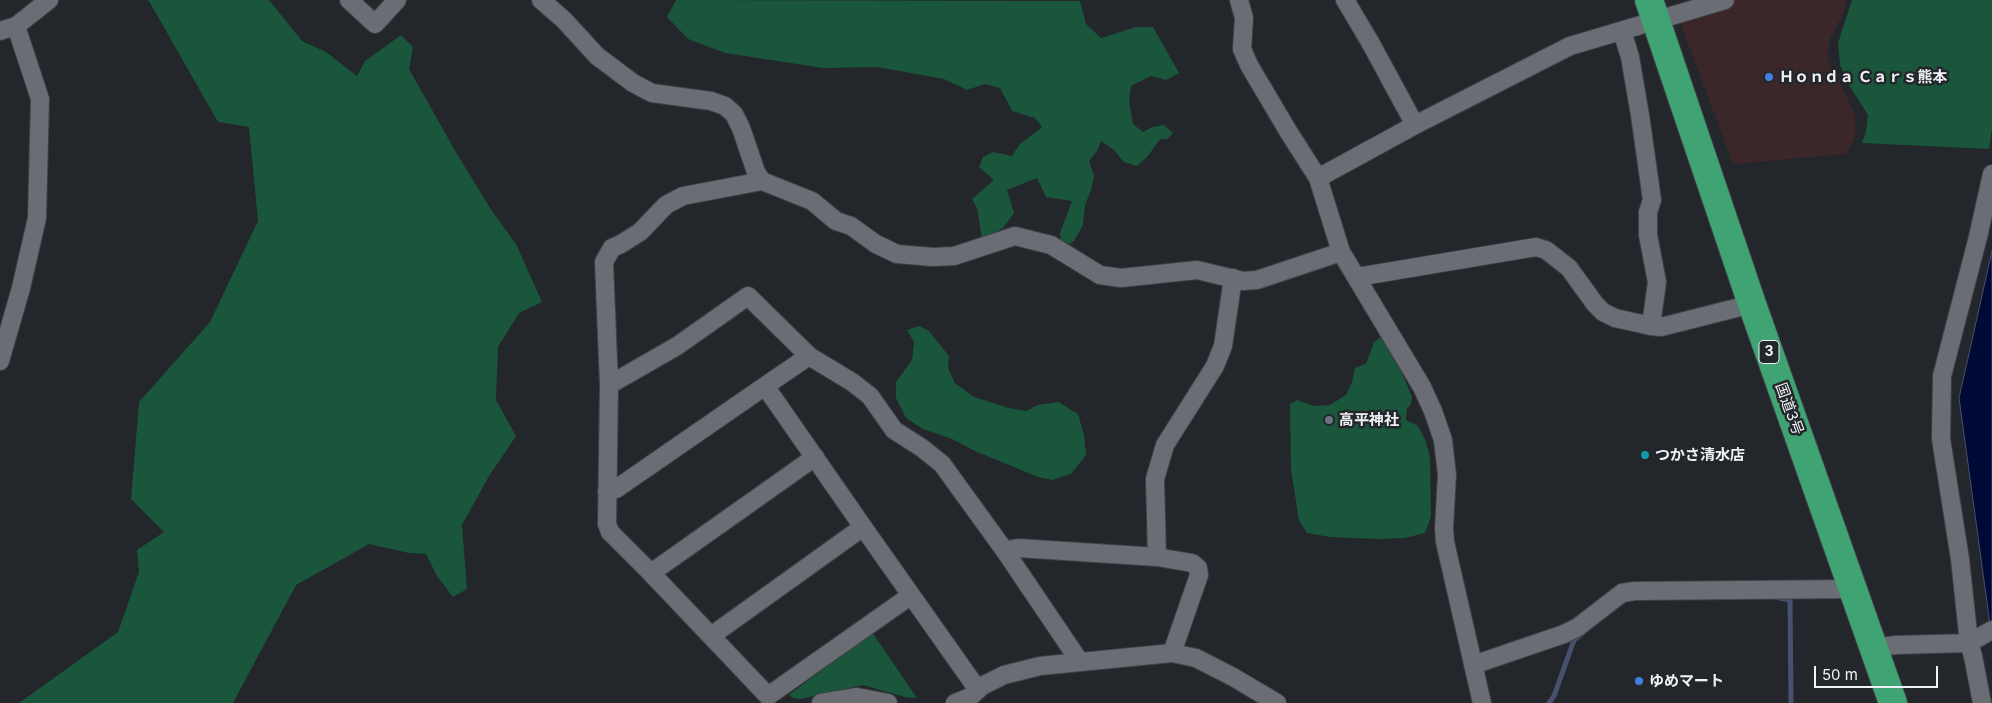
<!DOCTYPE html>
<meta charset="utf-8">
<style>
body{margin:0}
#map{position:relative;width:1992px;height:703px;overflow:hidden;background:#23262b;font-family:Inter,sans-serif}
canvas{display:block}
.scale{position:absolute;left:1814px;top:666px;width:124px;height:22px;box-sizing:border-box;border:2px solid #f0f2f5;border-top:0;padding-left:6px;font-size:15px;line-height:18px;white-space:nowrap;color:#f0f2f5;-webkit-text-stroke:4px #23262b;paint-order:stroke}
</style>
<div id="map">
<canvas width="1992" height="703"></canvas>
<div class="scale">50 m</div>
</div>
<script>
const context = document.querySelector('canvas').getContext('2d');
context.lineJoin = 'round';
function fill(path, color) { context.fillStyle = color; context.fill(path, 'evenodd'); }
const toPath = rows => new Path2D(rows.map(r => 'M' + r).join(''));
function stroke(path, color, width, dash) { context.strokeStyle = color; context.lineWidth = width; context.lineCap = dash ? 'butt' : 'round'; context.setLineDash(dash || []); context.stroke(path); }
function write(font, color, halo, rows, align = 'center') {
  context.font = font + ' Inter,"Noto Sans JP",sans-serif'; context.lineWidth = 5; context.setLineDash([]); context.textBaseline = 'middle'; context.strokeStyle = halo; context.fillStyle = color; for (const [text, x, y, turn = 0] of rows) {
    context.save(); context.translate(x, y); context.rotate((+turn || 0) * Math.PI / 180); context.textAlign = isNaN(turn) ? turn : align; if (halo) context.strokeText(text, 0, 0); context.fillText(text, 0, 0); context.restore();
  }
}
const commercial = toPath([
 [1732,0,1846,0,1844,12,1829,41,1828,59,1855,114,1855,137,1846,154,1733,164,1679,19]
]);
const green = toPath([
 [146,0,269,0,302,41,326,52,357,76,365,61,401,35,413,47,409,69,457,154,492,211,516,244,542,302,519,313,498,347,496,400,516,436,489,476,462,525,467,589,453,597,437,576,426,554,409,553,369,544,296,585,233,703,19,703,118,632,139,572,137,550,164,532,131,499,139,402,210,322,258,221,249,127,218,122,149,1],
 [676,0,1080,1,1086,24,1101,38,1136,27,1153,27,1179,73,1166,80,1151,76,1131,86,1129,101,1133,124,1143,132,1152,127,1164,125,1173,133,1168,139,1160,139,1148,156,1137,166,1124,162,1114,150,1101,141,1097,151,1089,161,1094,176,1091,190,1085,205,1083,225,1074,241,1070,244,1061,241,1060,233,1072,201,1046,197,1037,178,1007,190,1014,213,1003,228,982,239,977,208,972,199,994,180,979,167,983,157,993,152,1012,156,1019,145,1042,127,1035,118,1012,111,1000,88,985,84,967,90,944,79,877,67,823,68,725,53,688,39,667,17],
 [1852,0,1992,0,1992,129,1989,149,1862,143,1866,131,1868,115,1849,85,1840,65,1838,43],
 [919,326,929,331,949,356,948,368,955,383,974,397,1009,408,1026,411,1038,405,1058,402,1078,414,1084,435,1086,455,1071,474,1052,480,1038,477,975,451,952,439,923,429,906,418,896,398,896,382,912,360,914,342,907,330],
 [1381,337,1403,375,1412,397,1410,406,1407,408,1406,420,1418,426,1425,439,1430,457,1431,517,1425,533,1405,538,1378,539,1330,537,1307,533,1299,520,1291,470,1290,404,1297,400,1314,406,1330,405,1346,395,1352,382,1355,368,1366,364,1374,342],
 [872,632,917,698,905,697,863,685,800,699,793,698,789,695]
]);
const water = toPath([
 [1992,251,1992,639,1959,398,1992,251]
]);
const stream = toPath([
 [1775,597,1790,600,1791,703],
 [1549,703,1554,696,1574,640,1583,633]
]);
const street = toPath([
 [349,0,375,24,397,0],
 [541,0,564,20,597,56,633,83,652,93,711,101,725,106,734,114,741,128,756,172,762,181,812,201,836,221,851,226,876,244,897,254,933,257,954,256,1015,236,1051,245,1100,275,1121,278,1197,270,1243,281,1257,280,1341,252],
 [1239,0,1244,18,1242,49,1249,65,1288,131,1318,178,1341,252,1422,387,1433,411,1443,440,1447,475,1444,528,1445,542,1482,703],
 [1345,0,1370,42,1415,125],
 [0,31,16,26,49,0],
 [1622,31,1630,57,1640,115,1652,200,1648,212,1648,235,1657,282,1651,326],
 [1318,178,1415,125,1570,46,1725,0],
 [1357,277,1536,247,1546,250,1569,268,1595,304,1603,312,1615,318,1651,326,1661,327,1752,304],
 [809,356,852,382,870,396,894,430,922,448,942,464,1005,551],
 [0,361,21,288,37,218,40,99,16,26],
 [609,385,677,346,748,296,809,356,765,386],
 [815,457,651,573,768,696,910,596],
 [607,491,616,489,765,386,863,527],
 [651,573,610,532,607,524,609,385,604,262,612,248,621,244,640,232,666,205,683,196,762,181],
 [711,636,863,527,978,690],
 [1873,648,1896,645,1969,643,1992,630],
 [1172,653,1199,575,1198,568,1192,563,1157,557,1155,479,1165,445,1215,366,1223,346,1233,278],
 [1080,662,1005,551,1018,548,1157,557],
 [1473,665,1564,634,1578,627,1622,593,1635,591,1853,589],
 [821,703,857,697,888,703],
 [955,703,970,697,982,686,1004,675,1040,666,1172,653,1196,658,1233,677,1277,703],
 [1982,703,1973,656,1969,643,1960,559,1941,439,1942,376,1978,237,1992,174]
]);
const highway = toPath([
 [1649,0,1752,304,1893,703]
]);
const markers = [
 [1769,77,5,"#3f7fe0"],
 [1329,420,5,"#6b7280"],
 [1645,455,5,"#0f9aa8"],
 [1639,681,5,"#3f7fe0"]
];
const shields = [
 [1769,352,20]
];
const shieldNames = [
 ["3",1769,352]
];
const poiNames = [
 ["Ｈｏｎｄａ Ｃａｒｓ熊本",1779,77],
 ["高平神社",1339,420],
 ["つかさ清水店",1655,455],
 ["ゆめマート",1649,681]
];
const streetNames = [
 ["国道3号",1789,409,70]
];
fill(commercial, '#3b2729');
fill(green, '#1a563b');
fill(water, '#000a36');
stroke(water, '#48506f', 1);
stroke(stream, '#48506f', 5);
stroke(street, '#3f4146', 20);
stroke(highway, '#3f4146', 30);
stroke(street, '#6a6e74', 18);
stroke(highway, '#3fa374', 28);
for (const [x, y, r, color] of markers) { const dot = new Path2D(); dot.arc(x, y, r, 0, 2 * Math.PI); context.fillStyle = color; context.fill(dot); stroke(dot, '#23262b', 2); }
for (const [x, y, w] of shields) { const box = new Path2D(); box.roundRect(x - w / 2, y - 11.5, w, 23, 4); context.fillStyle = '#23262b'; context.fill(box); stroke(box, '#f0f2f5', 1); }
write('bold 14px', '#f0f2f5', null, shieldNames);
write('bold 15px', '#f0f2f5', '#23262b', poiNames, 'left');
write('15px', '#f0f2f5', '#23262b', streetNames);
</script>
